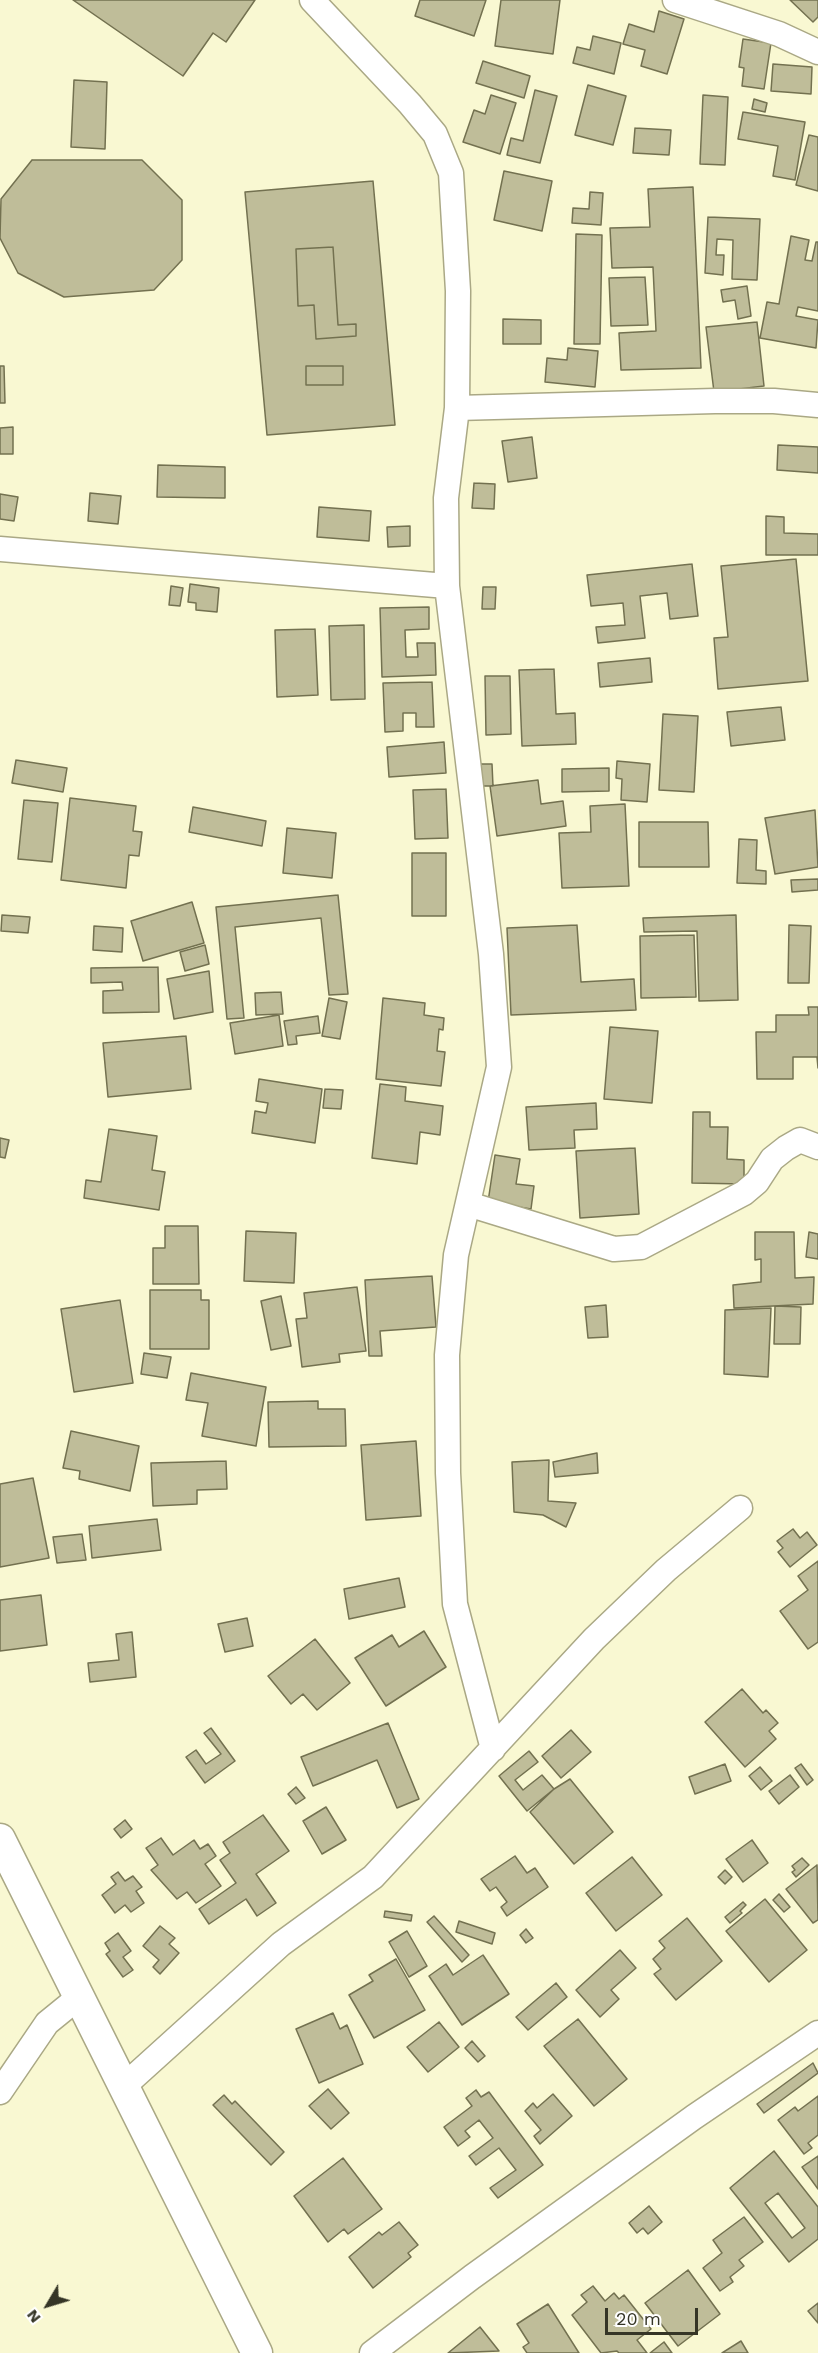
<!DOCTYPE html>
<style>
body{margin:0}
#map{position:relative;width:818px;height:2353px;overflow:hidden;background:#f9f8d2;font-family:"Work Sans",sans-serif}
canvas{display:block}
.north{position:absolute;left:18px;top:2275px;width:60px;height:60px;-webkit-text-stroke:4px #fff;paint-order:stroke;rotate:232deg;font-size:16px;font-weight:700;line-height:24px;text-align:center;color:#353526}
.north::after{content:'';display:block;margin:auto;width:21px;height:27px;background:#353526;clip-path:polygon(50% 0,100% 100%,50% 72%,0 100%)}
.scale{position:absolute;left:605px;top:2308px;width:93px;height:27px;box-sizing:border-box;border:3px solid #353526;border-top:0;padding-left:8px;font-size:18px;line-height:21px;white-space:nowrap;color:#353526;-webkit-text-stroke:4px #fff;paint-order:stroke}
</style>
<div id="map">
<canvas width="818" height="2353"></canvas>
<div class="north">N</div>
<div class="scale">20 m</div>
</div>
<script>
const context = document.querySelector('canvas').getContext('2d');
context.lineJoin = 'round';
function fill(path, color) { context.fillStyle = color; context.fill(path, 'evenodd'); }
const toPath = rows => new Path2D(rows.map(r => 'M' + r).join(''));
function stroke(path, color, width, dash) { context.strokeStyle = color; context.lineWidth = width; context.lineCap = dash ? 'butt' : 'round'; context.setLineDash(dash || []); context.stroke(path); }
const building = toPath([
 [73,0,255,0,226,42,213,33,183,76,73,0],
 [420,0,486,0,474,36,415,16,420,0],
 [501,0,560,0,553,54,495,46,501,0],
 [790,0,818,0,818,17,813,22,790,0],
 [659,11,684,19,667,74,641,66,645,50,623,44,629,24,654,32,659,11],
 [593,36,621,43,614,74,573,63,577,47,590,50,593,36],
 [743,39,771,43,764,89,742,86,744,68,739,67,743,39],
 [483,61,530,76,524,98,476,83,483,61],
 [773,64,812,67,811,94,771,91,773,64],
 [74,80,107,82,105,149,71,147,74,80],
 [588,85,626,96,613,145,575,135,588,85],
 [535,90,557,96,540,163,507,155,511,138,523,141,535,90],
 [491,95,516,103,500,154,463,142,474,110,485,114,491,95],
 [703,95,728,97,725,165,700,164,703,95],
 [754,99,767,103,765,112,752,109,754,99],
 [743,112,805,122,795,180,773,176,778,146,738,139,743,112],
 [635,128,671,130,669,155,633,153,635,128],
 [809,135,818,137,818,191,796,185,809,135],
 [32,160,142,160,182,200,182,260,154,290,64,297,18,273,0,238,1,199,32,160],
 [504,171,552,181,542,231,494,220,504,171],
 [373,181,395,425,267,435,245,192,373,181],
 [333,247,338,325,356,324,356,336,316,339,314,305,298,306,296,249,333,247],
 [306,366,343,366,343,385,306,385,306,366],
 [693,187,701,368,621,370,619,333,656,331,653,267,612,268,610,228,650,227,648,189,693,187],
 [590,192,603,193,601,225,572,223,573,208,589,209,590,192],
 [708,217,760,219,757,280,732,279,733,240,717,239,716,255,724,255,723,275,705,273,708,217],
 [576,234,602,235,600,344,574,344,576,234],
 [791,236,809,240,805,260,812,261,816,242,818,242,818,311,798,307,796,316,818,320,816,348,760,338,767,302,779,304,791,236],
 [333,247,338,325,356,324,356,336,316,339,314,305,298,306,296,249,333,247],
 [645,277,648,325,611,326,609,278,645,277],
 [747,286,751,316,738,319,735,300,723,302,721,290,747,286],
 [503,319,541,320,541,344,503,344,503,319],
 [757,322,764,386,714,392,706,327,757,322],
 [568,348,598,351,595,387,545,382,547,358,567,360,568,348],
 [0,366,4,366,5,403,0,403,0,366],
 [306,366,343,366,343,385,306,385,306,366],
 [13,427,13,454,0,454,0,428,13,427],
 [532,437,537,478,508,482,502,441,532,437],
 [778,445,818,447,818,473,777,470,778,445],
 [158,465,225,467,225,498,157,497,158,465],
 [474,483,495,484,494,509,472,508,474,483],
 [90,493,121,496,118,524,88,521,90,493],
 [0,494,18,497,14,521,0,519,0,494],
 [319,507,371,511,369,541,317,537,319,507],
 [766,516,784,517,784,533,818,534,818,555,766,555,766,516],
 [410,526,410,546,388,547,387,527,410,526],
 [796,559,808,681,718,689,714,638,728,637,721,566,796,559],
 [692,564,698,616,670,619,667,593,640,596,645,638,598,643,596,627,625,625,623,603,591,606,587,575,692,564],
 [190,584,219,588,217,612,196,610,196,603,188,602,190,584],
 [171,586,183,588,180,606,169,605,171,586],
 [483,587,496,587,495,609,482,609,483,587],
 [429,607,429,629,405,630,406,657,418,657,417,643,435,643,436,675,382,677,380,608,429,607],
 [364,625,365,699,331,700,329,626,364,625],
 [315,629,318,695,277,697,275,630,315,629],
 [650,658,652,682,600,687,598,663,650,658],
 [554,669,556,714,575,713,576,744,522,746,519,670,554,669],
 [485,676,510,676,511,734,486,735,485,676],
 [432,682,434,727,416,727,416,713,403,713,403,731,385,732,383,683,432,682],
 [781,707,785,740,731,746,727,712,781,707],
 [663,714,698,716,694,792,659,790,663,714],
 [444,742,446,773,389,777,387,747,444,742],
 [16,760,67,768,63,792,12,783,16,760],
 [617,761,650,764,647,802,621,800,622,779,616,778,617,761],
 [479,764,492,764,493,786,480,786,479,764],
 [609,768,609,791,562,792,562,769,609,768],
 [538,780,541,804,563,801,566,826,497,836,490,786,538,780],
 [446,789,448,838,415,839,413,790,446,789],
 [70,798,136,806,133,831,142,832,139,856,129,855,126,888,61,880,70,798],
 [24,800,58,803,52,862,18,859,24,800],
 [625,804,629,886,562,888,559,833,591,832,590,806,625,804],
 [193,807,266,821,262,846,189,832,193,807],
 [815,810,818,867,775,874,765,818,815,810],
 [639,822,708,822,709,867,639,867,639,822],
 [287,828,336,833,332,878,283,873,287,828],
 [739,839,757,840,756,870,766,871,766,884,737,883,739,839],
 [412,853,446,853,446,916,412,916,412,853],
 [818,879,818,890,792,892,791,880,818,879],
 [338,895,348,994,329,995,321,918,235,927,244,1018,227,1019,216,907,338,895],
 [192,902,204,943,143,961,131,921,192,902],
 [2,915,30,917,28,933,1,931,2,915],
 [736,915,738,1000,699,1001,697,931,644,932,643,918,736,915],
 [577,925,581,982,634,979,636,1010,511,1015,507,928,577,925],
 [789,925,811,926,809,983,788,983,789,925],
 [94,926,123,928,122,952,93,950,94,926],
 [694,935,696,997,641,998,640,936,694,935],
 [205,945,209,964,185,971,180,952,205,945],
 [158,967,159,1012,103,1013,103,991,123,990,122,982,91,983,91,968,158,967],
 [209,971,213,1012,174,1019,167,979,209,971],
 [281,992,283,1014,256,1015,255,993,281,992],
 [329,998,347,1002,340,1039,322,1036,329,998],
 [383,998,425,1003,424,1015,444,1018,443,1030,439,1029,437,1051,445,1052,441,1086,376,1079,383,998],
 [808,1007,818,1007,818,1068,817,1057,793,1057,793,1079,757,1079,756,1032,776,1032,776,1015,809,1015,808,1007],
 [279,1015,283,1046,235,1054,230,1023,279,1015],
 [318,1016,320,1033,296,1036,297,1044,288,1045,284,1021,318,1016],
 [610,1027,658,1031,652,1103,604,1099,610,1027],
 [186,1036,191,1089,108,1097,103,1043,186,1036],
 [259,1079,322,1089,315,1143,252,1133,255,1111,266,1113,268,1103,256,1101,259,1079],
 [380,1084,406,1087,405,1101,443,1106,440,1135,420,1132,417,1164,372,1158,380,1084],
 [325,1089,343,1090,341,1109,323,1108,325,1089],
 [596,1103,597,1129,574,1130,575,1148,529,1150,526,1107,596,1103],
 [693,1112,710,1112,710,1127,728,1127,727,1159,744,1160,744,1184,692,1183,693,1112],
 [109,1129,157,1136,152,1170,165,1172,159,1210,84,1198,86,1180,101,1182,109,1129],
 [0,1138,9,1140,5,1158,0,1157,0,1138],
 [635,1148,639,1214,580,1218,576,1151,635,1148],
 [495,1155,520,1159,516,1184,534,1186,531,1209,488,1202,495,1155],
 [165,1226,198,1226,199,1284,153,1284,153,1248,165,1248,165,1226],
 [246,1231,296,1233,294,1283,244,1281,246,1231],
 [755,1232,794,1232,795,1278,814,1277,813,1304,734,1308,733,1285,761,1282,761,1259,755,1260,755,1232],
 [809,1232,818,1234,818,1259,806,1257,809,1232],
 [432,1276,436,1327,380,1331,382,1356,369,1356,365,1280,432,1276],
 [357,1287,366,1351,339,1354,340,1362,302,1367,296,1319,307,1318,304,1293,357,1287],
 [150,1290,201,1290,201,1300,209,1300,209,1349,150,1349,150,1290],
 [281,1296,291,1346,271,1350,261,1301,281,1296],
 [120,1300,133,1383,74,1392,61,1309,120,1300],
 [606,1305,608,1337,588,1338,585,1307,606,1305],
 [775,1306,801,1307,800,1344,774,1344,775,1306],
 [771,1308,768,1377,724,1374,725,1310,771,1308],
 [144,1353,171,1357,167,1378,141,1374,144,1353],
 [191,1373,266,1387,256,1446,202,1436,208,1403,186,1400,191,1373],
 [318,1401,318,1409,345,1409,346,1446,269,1447,268,1402,318,1401],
 [71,1431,139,1446,130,1491,79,1479,80,1471,63,1468,71,1431],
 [416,1441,421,1516,366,1520,361,1445,416,1441],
 [597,1453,598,1473,555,1477,553,1462,597,1453],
 [549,1460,548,1501,576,1503,566,1527,543,1515,514,1512,512,1462,549,1460],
 [226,1461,227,1489,197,1490,197,1504,153,1506,151,1463,226,1461],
 [33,1478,49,1558,0,1567,0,1484,33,1478],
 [157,1519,161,1550,92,1558,89,1526,157,1519],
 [793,1529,800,1538,807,1532,817,1545,790,1567,778,1552,783,1548,777,1541,793,1529],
 [82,1534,86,1560,57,1563,53,1537,82,1534],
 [818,1561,818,1642,808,1649,780,1611,808,1590,798,1576,818,1561],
 [399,1578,405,1607,349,1619,344,1589,399,1578],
 [41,1595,47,1645,0,1651,0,1600,41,1595],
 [247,1618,253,1646,225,1652,218,1624,247,1618],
 [424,1631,446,1667,386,1706,355,1658,392,1635,399,1647,424,1631],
 [132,1632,136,1677,90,1682,88,1663,119,1660,116,1634,132,1632],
 [315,1639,350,1683,317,1710,303,1694,291,1704,268,1676,315,1639],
 [742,1689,763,1713,766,1710,778,1723,769,1731,776,1739,745,1767,705,1722,742,1689],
 [388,1723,419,1799,397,1808,377,1760,313,1786,301,1757,388,1723],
 [211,1728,235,1761,205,1783,186,1757,196,1750,206,1764,221,1754,204,1733,211,1728],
 [571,1730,591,1752,561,1778,542,1756,571,1730],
 [529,1751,538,1762,515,1780,523,1790,542,1775,554,1789,527,1811,499,1776,529,1751],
 [725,1764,731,1781,695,1794,689,1777,725,1764],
 [801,1764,813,1780,807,1785,795,1768,801,1764],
 [760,1767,772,1781,761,1790,749,1776,760,1767],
 [790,1775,799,1787,779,1804,769,1791,790,1775],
 [570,1779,613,1832,574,1864,530,1812,554,1789,570,1779],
 [296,1787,305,1798,296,1804,288,1794,296,1787],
 [326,1807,346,1840,322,1854,303,1821,326,1807],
 [263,1815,289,1851,256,1874,276,1903,257,1916,246,1899,209,1924,199,1909,236,1883,220,1860,230,1853,223,1842,263,1815],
 [125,1820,132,1829,121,1838,114,1829,125,1820],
 [161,1838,173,1855,194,1840,200,1849,208,1844,216,1856,205,1864,221,1886,196,1903,187,1892,177,1899,151,1870,158,1865,146,1848,161,1838],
 [752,1840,768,1863,743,1882,726,1859,752,1840],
 [515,1856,527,1873,535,1868,548,1887,507,1916,501,1907,507,1902,496,1887,490,1891,481,1879,515,1856],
 [632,1857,662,1895,616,1931,586,1893,632,1857],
 [802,1858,809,1865,796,1877,792,1872,795,1870,792,1866,802,1858],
 [817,1865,818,1920,813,1923,786,1889,817,1865],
 [725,1870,732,1877,725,1884,718,1877,725,1870],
 [118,1872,125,1881,133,1876,142,1887,136,1891,144,1903,131,1912,125,1905,115,1913,102,1895,116,1884,111,1877,118,1872],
 [779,1894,790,1907,784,1912,773,1900,779,1894],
 [765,1899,807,1950,769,1982,726,1931,765,1899],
 [743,1902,746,1905,740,1911,742,1913,730,1923,725,1917,743,1902],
 [385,1911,412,1915,411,1921,384,1917,385,1911],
 [434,1916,469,1955,462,1962,427,1922,434,1916],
 [687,1918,722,1961,676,2000,654,1974,661,1969,653,1959,665,1948,659,1941,687,1918],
 [459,1921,495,1933,492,1944,456,1932,459,1921],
 [160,1926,175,1938,169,1944,179,1953,160,1974,153,1967,159,1960,143,1946,160,1926],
 [526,1929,533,1938,526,1943,520,1935,526,1929],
 [407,1931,427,1966,409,1977,389,1942,407,1931],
 [118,1933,131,1951,123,1957,133,1970,123,1977,106,1954,110,1951,105,1943,118,1933],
 [620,1950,636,1968,611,1990,619,1999,600,2017,576,1990,620,1950],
 [483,1955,509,1994,462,2025,429,1976,446,1964,453,1975,483,1955],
 [396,1959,425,2010,374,2038,349,1995,373,1981,369,1975,396,1959],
 [556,1983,567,1997,528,2030,516,2017,556,1983],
 [333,2013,340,2029,347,2025,363,2064,319,2083,296,2029,333,2013],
 [578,2019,627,2079,594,2106,544,2046,578,2019],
 [439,2022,459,2047,428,2072,407,2047,439,2022],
 [472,2041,485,2056,478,2062,465,2048,472,2041],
 [813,2063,818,2073,764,2113,757,2104,813,2063],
 [328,2089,349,2113,331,2129,309,2106,328,2089],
 [476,2090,481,2097,489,2092,543,2165,498,2198,490,2188,516,2170,499,2148,476,2165,469,2156,493,2138,479,2120,465,2131,470,2137,458,2146,444,2127,472,2106,466,2098,476,2090],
 [553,2094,572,2116,540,2144,534,2136,541,2130,525,2111,533,2103,537,2108,553,2094],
 [224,2095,232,2104,235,2101,284,2152,271,2165,213,2105,224,2095],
 [818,2096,818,2135,808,2143,812,2148,804,2154,778,2120,795,2107,798,2111,818,2096],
 [774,2151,818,2207,818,2239,789,2262,730,2188,774,2151],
 [778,2193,805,2228,792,2238,765,2203,778,2193],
 [818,2156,818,2189,802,2167,818,2156],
 [343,2158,382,2209,348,2234,344,2229,328,2242,294,2196,343,2158],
 [649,2206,662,2222,648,2234,643,2228,637,2233,629,2223,649,2206],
 [744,2217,763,2242,739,2260,744,2266,730,2277,733,2282,720,2291,703,2268,722,2253,713,2240,744,2217],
 [399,2222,418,2245,408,2253,411,2257,373,2288,349,2257,379,2232,382,2235,399,2222],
 [688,2270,720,2314,678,2346,645,2303,688,2270],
 [593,2286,605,2301,614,2293,619,2299,624,2295,651,2329,637,2340,647,2353,619,2353,617,2351,601,2353,572,2315,587,2302,581,2295,593,2286],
 [818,2303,818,2323,808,2311,818,2303],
 [548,2304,579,2353,527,2353,523,2347,529,2343,517,2324,548,2304],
 [480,2327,499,2351,448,2353,480,2327],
 [741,2341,748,2353,722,2353,741,2341],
 [664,2342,672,2353,650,2353,664,2342]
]);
const minor = toPath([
 [312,0,410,104,435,134,451,173,458,291,457,408,446,498,447,586,491,954,499,1067,456,1255,447,1355,448,1473,455,1604,493,1749],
 [675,0,779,34,818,52],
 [457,408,715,401,774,401,818,405],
 [0,549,447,586],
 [468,1204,614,1249,641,1247,744,1193,757,1182,772,1159,786,1148,800,1140,818,1147],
 [124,2086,281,1944,373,1877,594,1639,666,1570,740,1508],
 [0,2092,47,2023,79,1997],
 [372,2353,472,2277,694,2117,818,2033]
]);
const tertiary = toPath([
 [0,1839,257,2353]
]);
fill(building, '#bfbd99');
stroke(building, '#737150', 1.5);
stroke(minor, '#aaa885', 27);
stroke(tertiary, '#aaa885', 33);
stroke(minor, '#fff', 24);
stroke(tertiary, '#fff', 30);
</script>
